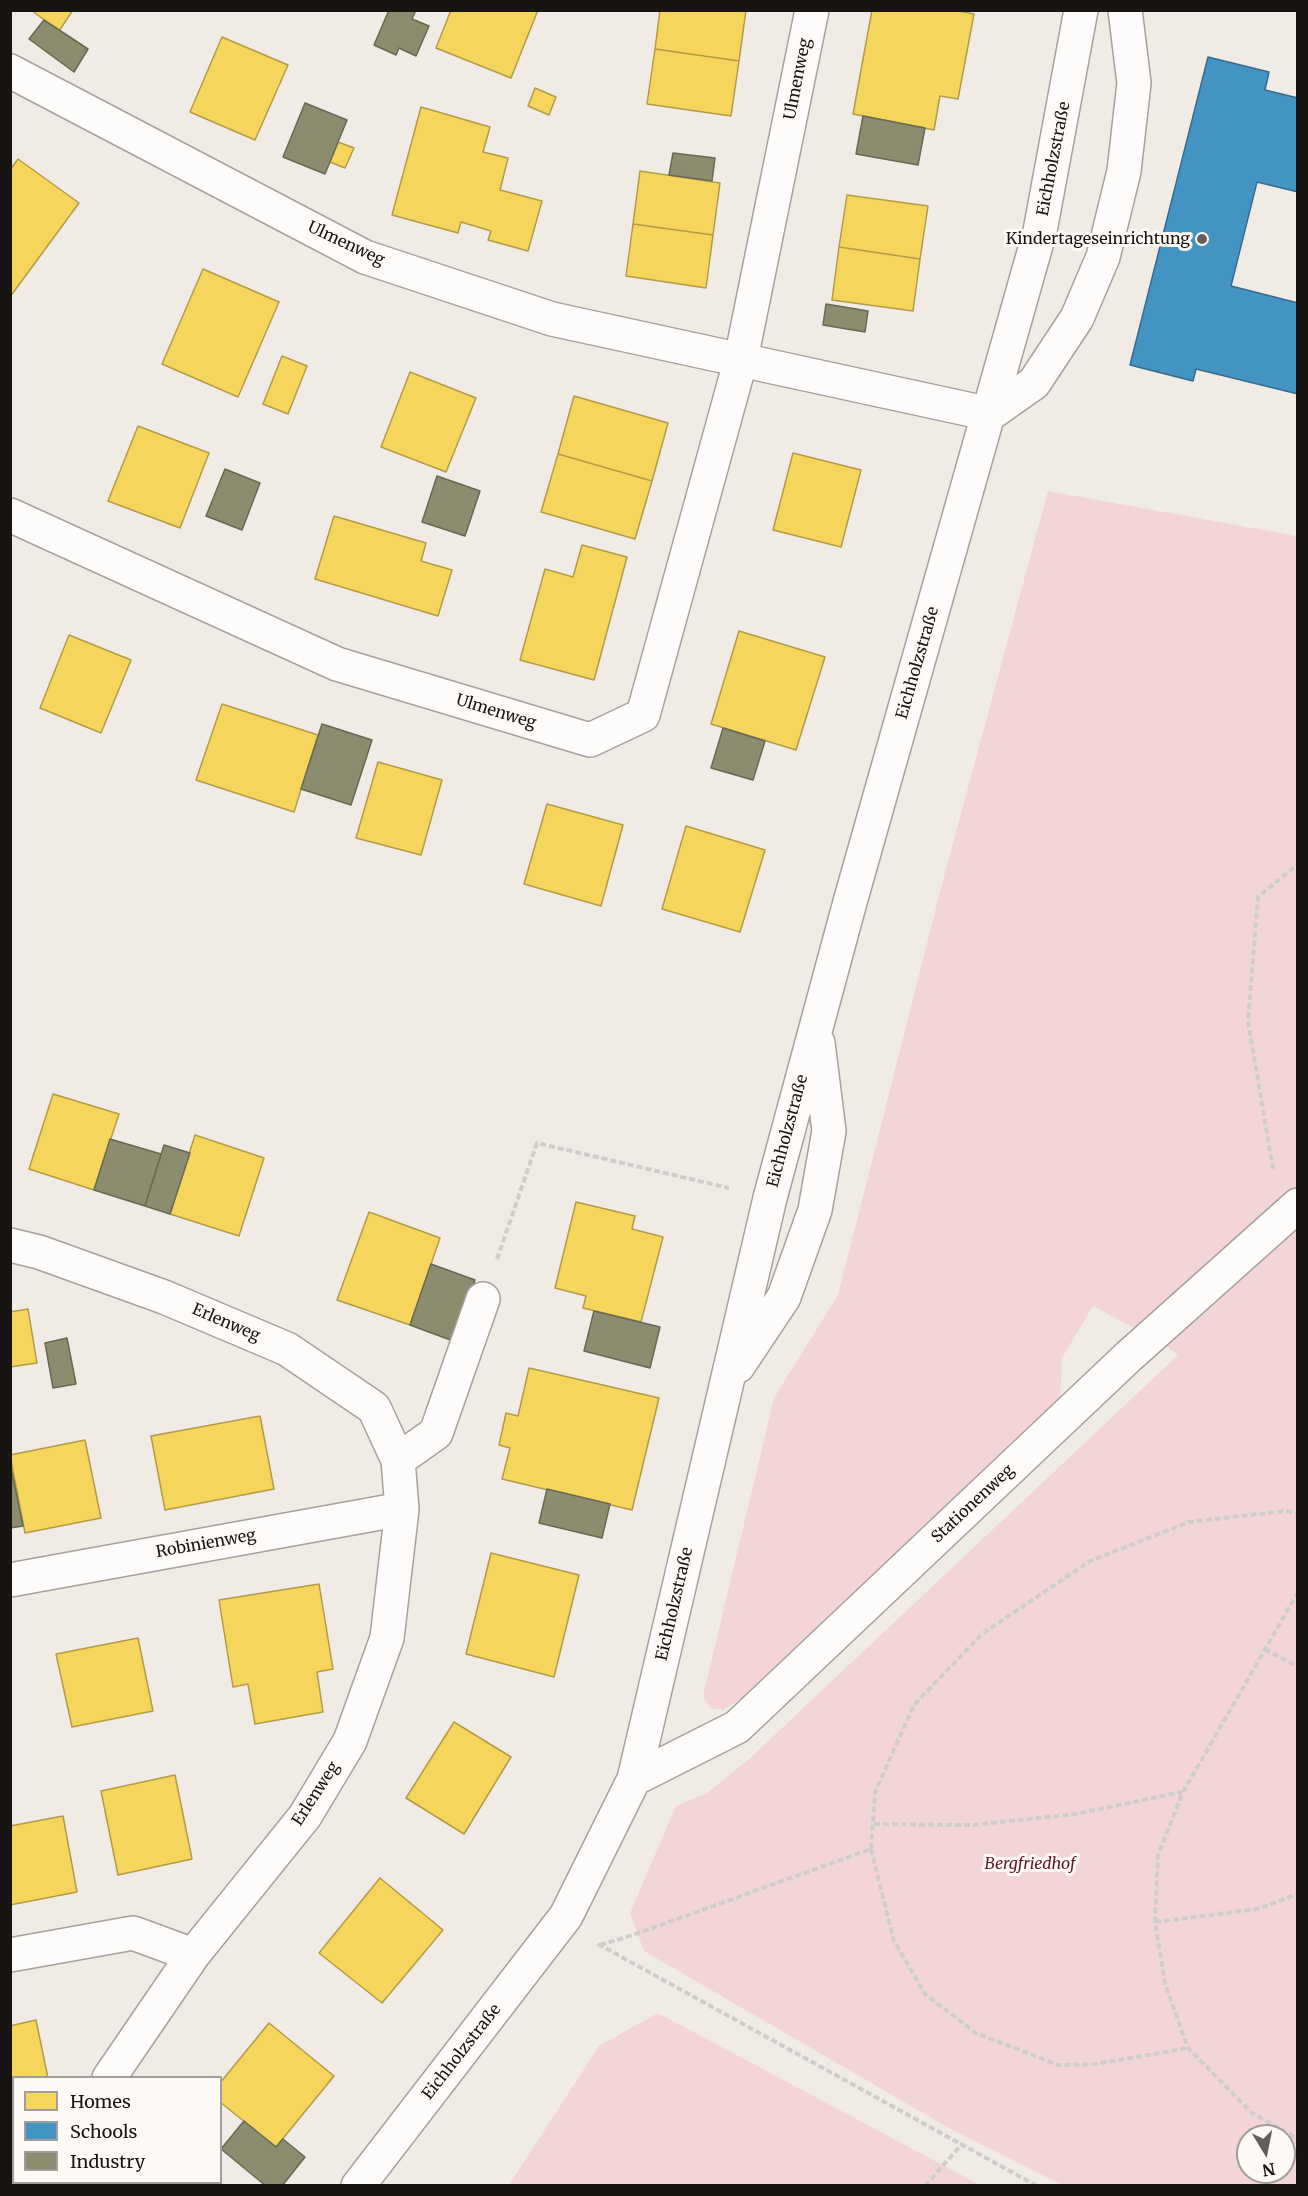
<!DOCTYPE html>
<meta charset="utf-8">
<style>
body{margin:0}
#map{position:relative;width:1308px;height:2196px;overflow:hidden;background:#f0ebe5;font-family:Merriweather,serif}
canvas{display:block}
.frame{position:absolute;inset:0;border:12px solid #181411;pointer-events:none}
.legend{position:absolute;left:12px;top:2076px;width:210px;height:108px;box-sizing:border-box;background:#fdf9f5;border:2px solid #a19d9a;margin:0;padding:8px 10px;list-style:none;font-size:18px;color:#181411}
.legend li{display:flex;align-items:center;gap:12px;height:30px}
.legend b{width:30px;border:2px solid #a19d9a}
.north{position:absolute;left:1236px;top:2124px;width:60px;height:60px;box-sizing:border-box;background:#fdf9f5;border:2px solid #a19d9a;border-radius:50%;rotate:170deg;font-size:16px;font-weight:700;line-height:24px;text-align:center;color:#181411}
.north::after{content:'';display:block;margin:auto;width:21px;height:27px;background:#645f5b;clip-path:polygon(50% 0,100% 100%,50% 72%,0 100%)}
</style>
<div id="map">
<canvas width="1308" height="2196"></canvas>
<div class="frame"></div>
<ul class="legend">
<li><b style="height:16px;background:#f6d55c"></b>Homes</li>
<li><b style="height:16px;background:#4393c3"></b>Schools</li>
<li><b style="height:16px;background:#8c8c6e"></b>Industry</li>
</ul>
<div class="north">N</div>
</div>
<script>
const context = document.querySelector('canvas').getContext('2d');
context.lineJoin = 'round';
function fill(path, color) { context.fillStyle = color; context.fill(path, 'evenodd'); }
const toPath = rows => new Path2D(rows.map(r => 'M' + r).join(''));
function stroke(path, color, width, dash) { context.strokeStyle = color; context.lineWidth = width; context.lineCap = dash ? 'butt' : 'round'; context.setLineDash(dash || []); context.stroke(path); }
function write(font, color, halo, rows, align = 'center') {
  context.font = font + ' Merriweather,serif'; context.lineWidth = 6; context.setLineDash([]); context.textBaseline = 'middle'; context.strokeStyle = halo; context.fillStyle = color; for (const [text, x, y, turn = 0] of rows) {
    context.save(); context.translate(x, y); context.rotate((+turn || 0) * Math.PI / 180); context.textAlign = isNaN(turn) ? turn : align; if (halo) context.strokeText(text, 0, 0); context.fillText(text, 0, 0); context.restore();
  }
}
const green = toPath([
 [1048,491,1297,536,1297,2185,1062,2185,947,2127,644,1951,630,1913,676,1806,707,1793,748,1760,1178,1355,1166,1345,1093,1306,1062,1358,1060,1405,749,1694,723,1710,710,1708,703,1696,774,1398,838,1295,942,884],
 [1248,2136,1284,2136,1284,2172,1248,2172],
 [658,2013,980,2185,509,2185,599,2046]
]);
const homes = toPath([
 [31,10,73,10,59,31,31,10],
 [451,10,538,10,511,78,436,48,451,10],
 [660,10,746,10,739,61,655,49,660,10],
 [872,10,954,10,974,14,958,99,940,96,934,130,853,114,872,10],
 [222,37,288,65,255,140,190,112,222,37],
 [655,49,739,61,731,116,647,104,655,49],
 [535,88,556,97,549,115,528,106,535,88],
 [421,107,490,127,483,152,508,158,500,190,542,201,528,251,488,240,491,231,461,222,458,233,392,215,421,107],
 [338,142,354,148,345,168,330,162,338,142],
 [18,159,79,203,10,297,10,170,18,159],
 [640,171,720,183,713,235,633,224,640,171],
 [847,195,928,206,920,259,839,247,847,195],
 [633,224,713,235,706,288,626,276,633,224],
 [839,247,920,259,913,311,832,300,839,247],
 [203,269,279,302,238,397,162,364,203,269],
 [282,356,307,366,288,414,263,404,282,356],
 [410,372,476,398,446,472,381,447,410,372],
 [574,396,668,423,652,481,558,454,574,396],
 [138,426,209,453,180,528,108,501,138,426],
 [793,453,861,470,841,547,773,530,793,453],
 [558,454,652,481,635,539,541,512,558,454],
 [334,516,426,543,421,561,452,570,438,616,315,579,334,516],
 [582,545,627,557,594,680,520,660,545,569,573,577,582,545],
 [739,631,825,657,796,750,711,724,739,631],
 [69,635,131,660,101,733,40,708,69,635],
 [222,704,318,735,294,812,196,780,222,704],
 [378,762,442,780,421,855,356,838,378,762],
 [547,804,623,825,601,906,524,884,547,804],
 [686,826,765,850,740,932,662,909,686,826],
 [53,1094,119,1114,94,1190,29,1169,53,1094],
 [195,1135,264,1158,239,1236,170,1214,195,1135],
 [576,1202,635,1216,632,1229,663,1237,641,1322,583,1308,586,1296,555,1288,576,1202],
 [369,1212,440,1238,410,1325,337,1300,369,1212],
 [28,1309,37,1363,10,1367,10,1312,28,1309],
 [529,1368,659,1398,632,1510,502,1479,510,1448,499,1445,506,1413,518,1416,529,1368],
 [260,1416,274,1489,165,1510,151,1436,260,1416],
 [85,1440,101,1518,25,1533,10,1455,85,1440],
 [491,1553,579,1575,554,1677,466,1654,491,1553],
 [319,1584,333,1669,317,1672,323,1712,255,1724,248,1684,233,1687,219,1600,319,1584],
 [138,1638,153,1711,72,1727,56,1654,138,1638],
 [454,1722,511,1757,464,1834,406,1798,454,1722],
 [175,1775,192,1859,118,1875,101,1791,175,1775],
 [63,1816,77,1892,10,1905,10,1826,63,1816],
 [380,1878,443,1930,382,2003,319,1953,380,1878],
 [36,2020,48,2078,14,2078,14,2102,10,2103,10,2026,36,2020],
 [269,2023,334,2076,276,2147,220,2102,220,2083,269,2023]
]);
const schools = toPath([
 [1208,57,1269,72,1265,90,1298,98,1298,192,1257,182,1231,286,1298,303,1298,394,1196,369,1193,381,1130,365,1208,57]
]);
const industry = toPath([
 [389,10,416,10,412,19,429,26,416,56,399,48,396,55,374,45,389,10],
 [44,20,88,49,74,72,29,39,44,20],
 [305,103,347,120,325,174,283,157,305,103],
 [863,116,925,128,918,165,856,154,863,116],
 [673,153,715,158,712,181,669,175,673,153],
 [826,304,868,311,865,332,823,325,826,304],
 [225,469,260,483,242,530,206,516,225,469],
 [437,476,480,491,465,536,422,522,437,476],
 [322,724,372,740,351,805,301,789,322,724],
 [723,728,765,741,753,780,711,768,723,728],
 [110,1139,161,1154,145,1206,94,1190,110,1139],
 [164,1145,190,1153,170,1214,145,1206,164,1145],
 [431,1264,475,1280,453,1341,410,1325,431,1264],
 [594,1311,660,1327,650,1368,584,1351,594,1311],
 [67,1338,76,1384,53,1388,45,1343,67,1338],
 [10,1463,23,1526,10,1528,10,1463],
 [547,1489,610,1504,602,1538,539,1523,547,1489],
 [244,2121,276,2147,283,2139,305,2157,282,2186,266,2186,221,2149,244,2121]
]);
const path = toPath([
 [1273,1169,1248,1021,1258,897,1298,864],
 [497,1259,537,1143,729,1188],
 [1298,1592,1183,1792,1158,1855,1155,1922,1165,1984,1188,2048,1252,2113,1298,2139],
 [1265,1649,1298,1667],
 [874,1824,972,1825,1076,1814,1182,1792],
 [871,1849,894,1941,925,1994,976,2033,1058,2065,1095,2064,1188,2048],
 [1155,1922,1257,1909,1298,1894],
 [598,1944,1037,2186],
 [600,1945,633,1935,871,1849,875,1792,914,1705,982,1634,1090,1561,1189,1522,1286,1511,1298,1513],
 [925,2186,962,2144]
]);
const minor = toPath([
 [10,71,365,257,552,319,990,414,1034,383,1077,318,1103,257,1124,171,1134,83,1125,10],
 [10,515,337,664,590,740,643,715,741,359,812,10],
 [10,1245,39,1252,164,1297,287,1349,374,1408,398,1460,402,1509,387,1638,350,1741,305,1816,193,1955,109,2078],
 [738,1366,784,1297,815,1210,829,1131,818,1043],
 [398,1460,436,1433,483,1299],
 [10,1580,402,1509],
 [634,1779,737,1727,1128,1357,1298,1205],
 [10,1955,133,1933,193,1955],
 [35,2186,37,2182],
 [358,2186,566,1916,634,1779,770,1198,850,902,1040,231,1081,10]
]);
const markers = [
 [1202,239,6,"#645f5b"]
];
const streetNames = [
 ["Ulmenweg",798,79,-79],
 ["Eichholzstraße",1054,159,-79],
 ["Ulmenweg",346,244,25],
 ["Eichholzstraße",918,663,-74],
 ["Ulmenweg",496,712,17],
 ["Eichholzstraße",788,1131,-75],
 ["Erlenweg",226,1323,23],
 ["Stationenweg",973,1504,-43],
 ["Robinienweg",206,1544,-10],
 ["Eichholzstraße",675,1604,-77],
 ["Erlenweg",316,1794,-57],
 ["Eichholzstraße",462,2052,-52]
];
const poiNames = [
 ["Kindertageseinrichtung",1190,239]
];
const parkNames = [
 ["Bergfriedhof",1030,1864]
];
fill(green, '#f4d5d7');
fill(homes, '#f6d55c');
stroke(homes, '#b39b46', 1.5);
fill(schools, '#4393c3');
stroke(schools, '#366d8e', 1.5);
fill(industry, '#8c8c6e');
stroke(industry, '#696852', 1.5);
stroke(minor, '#a5a19c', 36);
stroke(path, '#cfcdcb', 4, [6, 3]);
stroke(minor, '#fdfcfb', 33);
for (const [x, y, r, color] of markers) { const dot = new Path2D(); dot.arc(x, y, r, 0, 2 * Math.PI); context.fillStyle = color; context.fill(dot); stroke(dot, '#fdf9f5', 2); }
write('16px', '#181411', '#fdf9f5', streetNames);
write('16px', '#181411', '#fdf9f5', poiNames, 'right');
write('italic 16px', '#63142d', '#fdf9f5', parkNames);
</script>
